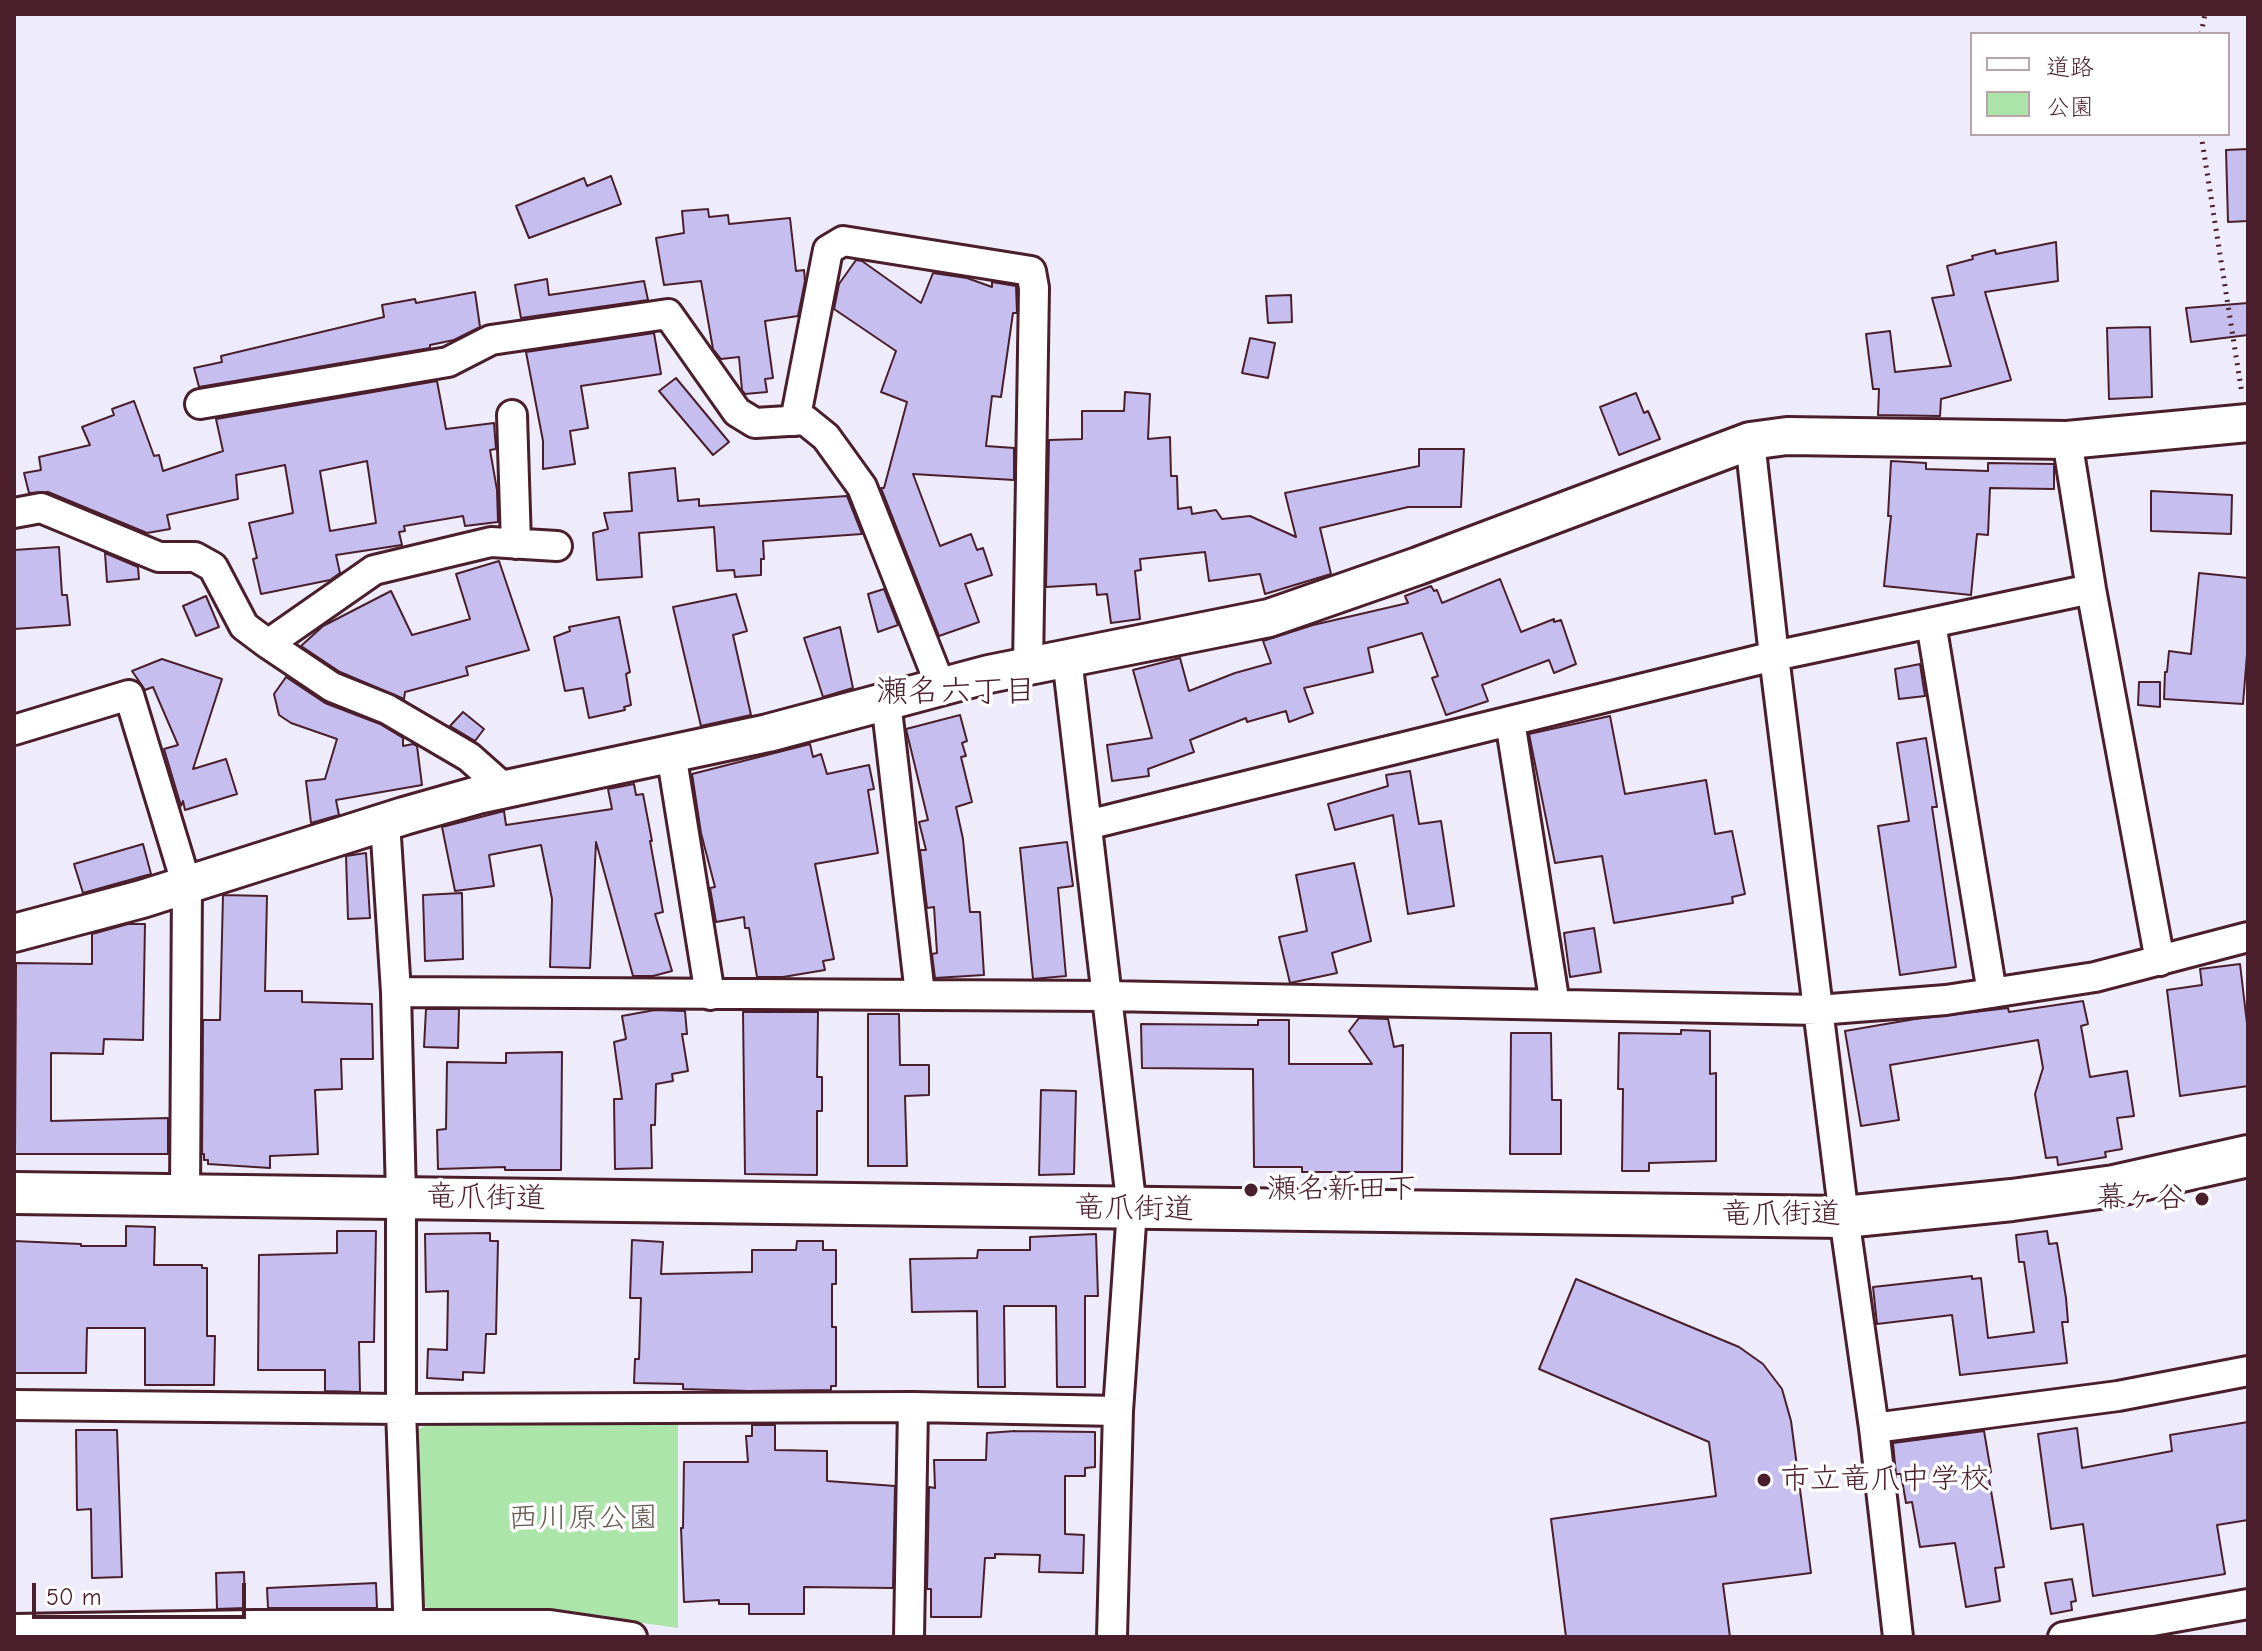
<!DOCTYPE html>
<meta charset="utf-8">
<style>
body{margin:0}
#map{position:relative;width:2262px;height:1651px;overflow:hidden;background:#eeecfa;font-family:"Comic Neue","Klee One",sans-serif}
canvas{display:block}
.frame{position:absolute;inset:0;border:16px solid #4a1f2b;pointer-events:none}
.legend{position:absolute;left:1970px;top:32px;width:260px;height:104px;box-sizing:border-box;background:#fff;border:2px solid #b7a5aa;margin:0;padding:10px 14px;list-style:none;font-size:24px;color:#4a1f2b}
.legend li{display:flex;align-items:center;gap:16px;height:40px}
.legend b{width:40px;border:2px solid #b7a5aa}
.scale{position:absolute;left:32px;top:1583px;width:214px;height:36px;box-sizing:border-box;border:4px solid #4a1f2b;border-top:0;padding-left:10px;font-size:24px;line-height:28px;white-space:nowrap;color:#4a1f2b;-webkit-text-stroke:6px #fff;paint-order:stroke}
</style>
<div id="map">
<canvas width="2262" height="1651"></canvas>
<div class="frame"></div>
<ul class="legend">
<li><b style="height:10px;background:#fff"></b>道路</li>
<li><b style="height:22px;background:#abe5aa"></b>公園</li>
</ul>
<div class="scale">50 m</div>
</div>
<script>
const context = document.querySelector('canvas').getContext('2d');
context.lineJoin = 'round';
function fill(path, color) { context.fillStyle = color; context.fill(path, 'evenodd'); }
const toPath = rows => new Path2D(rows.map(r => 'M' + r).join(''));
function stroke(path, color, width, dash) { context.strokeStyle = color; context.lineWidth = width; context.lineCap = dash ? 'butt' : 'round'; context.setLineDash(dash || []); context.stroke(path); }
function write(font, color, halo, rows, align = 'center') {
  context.font = font + ' "Comic Neue","Klee One",sans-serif'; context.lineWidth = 7; context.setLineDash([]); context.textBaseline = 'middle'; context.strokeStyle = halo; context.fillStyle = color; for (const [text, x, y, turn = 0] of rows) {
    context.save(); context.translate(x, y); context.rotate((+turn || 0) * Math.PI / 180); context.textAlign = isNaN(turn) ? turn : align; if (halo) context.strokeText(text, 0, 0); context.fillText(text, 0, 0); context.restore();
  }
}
const green = toPath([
 [678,1424,678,1628,536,1608,430,1610,424,1605,418,1589,416,1434,420,1428,427,1425]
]);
const building = toPath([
 [2248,149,2248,221,2228,222,2226,150,2248,149],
 [611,176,621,204,529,238,516,206,584,178,587,186,611,176],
 [708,209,709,217,728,215,729,224,790,218,796,271,804,270,805,281,798,316,765,321,773,378,765,379,767,392,745,394,742,390,739,357,721,359,713,349,701,281,664,285,656,238,684,233,682,211,708,209],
 [2056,242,2058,281,1985,292,2011,380,1941,399,1940,416,1878,415,1879,389,1873,389,1866,334,1890,331,1895,372,1951,366,1932,298,1954,295,1947,266,1973,259,1972,256,1995,250,1996,254,2056,242],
 [856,260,862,261,921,303,933,273,967,278,992,287,992,282,1016,286,1017,313,1013,313,1001,397,992,396,986,446,1014,448,1014,480,913,474,940,546,971,534,977,550,983,548,992,575,965,584,979,622,939,636,881,488,884,488,907,402,881,392,896,351,834,309,839,284,856,260],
 [547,279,549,295,644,281,648,300,521,318,515,285,547,279],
 [475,292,480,327,454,340,430,345,430,348,199,387,194,368,222,362,221,356,384,317,382,305,415,299,416,303,475,292],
 [1291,295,1292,322,1268,323,1266,296,1291,295],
 [2248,303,2248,335,2191,342,2186,308,2248,303],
 [2150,327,2152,397,2109,399,2107,328,2150,327],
 [654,333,661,374,581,386,588,428,570,431,575,464,543,469,543,441,526,352,654,333],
 [1250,338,1275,343,1268,378,1242,373,1250,338],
 [676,378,729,442,713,455,659,391,676,378],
 [437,381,446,429,494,423,496,449,490,450,497,490,498,522,465,526,463,516,404,526,405,531,399,532,402,545,336,555,340,573,330,580,261,594,253,559,257,558,249,523,293,513,285,465,236,475,238,499,167,515,170,529,147,533,48,492,29,493,24,473,41,470,39,457,90,445,82,427,114,415,112,409,134,401,154,456,159,455,163,471,223,451,216,419,437,381],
 [367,461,376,523,330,531,320,471,367,461],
 [1125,392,1150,394,1148,439,1170,437,1171,476,1177,476,1178,509,1191,507,1192,514,1216,510,1222,519,1250,516,1296,537,1285,493,1419,466,1419,449,1464,449,1461,507,1408,507,1320,528,1331,574,1265,594,1260,574,1209,581,1205,552,1140,559,1141,570,1135,571,1140,619,1111,623,1107,594,1097,595,1096,584,1046,587,1049,440,1082,439,1082,411,1124,411,1125,392],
 [1636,393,1644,413,1648,411,1660,439,1619,455,1600,407,1636,393],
 [1891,461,1926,463,1926,469,1988,471,1988,463,2054,464,2054,489,1990,488,1988,535,1977,534,1971,595,1884,586,1891,516,1888,516,1891,461],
 [675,468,678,501,699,499,699,506,847,496,862,534,763,541,764,559,761,559,761,575,735,577,734,570,717,571,714,527,639,533,642,577,597,580,593,533,608,529,604,513,632,511,629,473,675,468],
 [2151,491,2232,495,2231,534,2151,531,2151,491],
 [59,547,62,595,67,595,70,625,14,629,14,550,59,547],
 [105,553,138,567,139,579,107,582,105,553],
 [499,561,529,650,466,667,468,675,405,692,404,699,340,672,301,646,323,626,391,591,412,635,470,619,456,574,499,561],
 [2199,573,2248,578,2248,642,2243,704,2164,699,2165,672,2167,672,2169,651,2191,654,2199,573],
 [1500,579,1521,632,1554,619,1554,622,1561,620,1576,664,1554,673,1549,660,1482,685,1488,701,1446,715,1432,678,1438,676,1422,633,1368,648,1373,672,1304,688,1313,713,1289,722,1286,711,1247,722,1246,718,1190,740,1194,752,1148,769,1149,776,1112,781,1107,745,1152,738,1133,670,1180,658,1189,691,1235,673,1271,663,1263,641,1313,625,1408,603,1405,596,1431,586,1434,591,1437,590,1442,603,1500,579],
 [884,589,898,625,878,632,868,594,884,589],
 [736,594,747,631,733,635,751,715,701,726,673,607,736,594],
 [206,596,219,627,196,636,183,606,206,596],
 [619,617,630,672,626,674,631,705,624,707,625,710,589,718,583,688,565,691,554,637,570,631,569,627,619,617],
 [840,627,853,688,823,697,804,638,840,627],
 [162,659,222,679,193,769,226,759,237,794,185,810,183,801,181,806,164,749,178,745,153,687,145,690,132,671,162,659],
 [1920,664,1925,696,1899,699,1895,669,1920,664],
 [286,677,325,703,380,724,403,738,403,746,413,744,417,746,422,785,336,800,339,815,311,823,306,781,325,779,337,739,291,723,279,715,274,694,286,677],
 [2139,682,2160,682,2160,707,2138,705,2139,682],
 [463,712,484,729,475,741,450,726,463,712],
 [960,715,967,741,962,743,966,756,961,757,972,802,956,807,963,839,970,912,980,912,984,975,935,978,932,954,937,953,934,907,927,908,920,850,926,850,919,822,928,820,906,729,960,715],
 [1610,716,1625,794,1706,780,1715,834,1732,831,1745,894,1732,897,1733,903,1614,923,1602,856,1555,863,1529,734,1610,716],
 [1926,738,1937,807,1932,807,1956,967,1900,975,1878,826,1909,821,1897,743,1926,738],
 [810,744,813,757,821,754,827,774,869,765,874,789,868,790,878,853,815,864,834,959,823,961,825,970,783,977,757,977,749,928,745,928,744,917,716,922,710,888,715,887,701,833,692,774,810,744],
 [1410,771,1419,824,1441,821,1454,906,1408,914,1393,815,1335,830,1328,804,1388,786,1386,775,1410,771],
 [634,784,636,795,643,794,652,841,650,841,663,912,655,914,672,971,653,976,633,976,596,842,590,968,550,967,552,899,541,845,489,855,494,886,455,891,442,827,504,811,506,825,612,809,608,789,634,784],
 [1067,842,1073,886,1058,888,1066,976,1033,979,1020,848,1067,842],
 [143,844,151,874,83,893,74,864,143,844],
 [366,853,370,918,348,919,346,856,366,853],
 [1354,863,1371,941,1332,953,1337,973,1290,983,1279,937,1307,931,1296,875,1354,863],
 [462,893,463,959,425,961,423,895,462,893],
 [223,895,267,896,265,991,302,991,302,1002,372,1004,373,1059,341,1059,342,1089,315,1090,318,1154,270,1156,270,1168,208,1164,208,1160,204,1160,204,1154,202,1154,203,1020,220,1020,223,895],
 [128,924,145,924,143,1040,104,1039,103,1054,51,1053,51,1121,168,1118,168,1154,15,1154,16,963,92,964,92,934,128,924],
 [1594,928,1601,972,1570,977,1564,933,1594,928],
 [2240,964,2248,1032,2248,1086,2180,1096,2167,990,2202,985,2200,969,2240,964],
 [2083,1001,2088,1024,2081,1026,2090,1077,2127,1071,2134,1116,2117,1118,2122,1149,2105,1152,2106,1157,2058,1165,2057,1157,2046,1158,2035,1094,2043,1068,2038,1040,1890,1065,1899,1120,1861,1126,1845,1031,1915,1019,2008,1008,2009,1012,2083,1001],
 [426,1009,459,1009,458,1048,424,1047,426,1009],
 [655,1010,685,1011,687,1034,682,1034,688,1071,672,1074,673,1081,656,1084,655,1125,651,1125,652,1168,615,1169,614,1099,622,1099,614,1042,626,1039,622,1016,655,1010],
 [743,1012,818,1012,817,1077,822,1077,822,1111,817,1111,817,1175,745,1174,743,1012],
 [868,1014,899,1014,900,1065,929,1065,929,1095,905,1096,907,1166,868,1166,868,1014],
 [1359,1018,1388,1019,1394,1047,1403,1045,1402,1172,1302,1172,1302,1167,1254,1167,1253,1069,1142,1068,1141,1024,1258,1025,1258,1020,1289,1020,1289,1064,1372,1064,1349,1031,1359,1018],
 [1681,1030,1710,1031,1710,1074,1716,1073,1716,1161,1649,1163,1649,1171,1622,1171,1623,1089,1618,1089,1619,1033,1681,1034,1681,1030],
 [1511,1033,1551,1033,1552,1100,1561,1100,1561,1154,1510,1154,1511,1033],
 [562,1052,561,1170,505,1170,505,1167,438,1169,437,1130,446,1129,447,1062,506,1063,506,1053,562,1052],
 [1041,1090,1076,1091,1074,1174,1039,1175,1041,1090],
 [126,1226,155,1227,154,1265,202,1265,202,1268,207,1268,207,1336,215,1336,214,1385,145,1385,145,1328,87,1328,86,1373,14,1373,14,1241,81,1244,81,1246,126,1246,126,1226],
 [337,1231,376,1231,374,1342,359,1342,360,1392,325,1391,325,1370,258,1370,259,1255,337,1253,337,1231],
 [2047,1231,2049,1244,2057,1243,2066,1298,2068,1322,2062,1322,2067,1363,1960,1375,1952,1315,1877,1324,1873,1287,1972,1276,1972,1279,1981,1278,1988,1338,2034,1332,2024,1262,2019,1262,2016,1235,2047,1231],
 [490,1233,490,1241,498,1241,496,1334,486,1334,484,1373,463,1372,463,1380,427,1378,428,1349,447,1350,448,1291,426,1292,425,1234,490,1233],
 [1096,1234,1098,1296,1085,1296,1085,1387,1057,1387,1056,1306,1004,1306,1005,1387,978,1387,977,1311,912,1312,910,1259,977,1258,978,1250,1030,1250,1030,1237,1096,1234],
 [632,1240,663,1242,661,1274,752,1272,752,1250,796,1250,797,1241,823,1241,823,1250,836,1250,836,1284,832,1284,832,1327,836,1327,836,1386,831,1386,831,1390,749,1391,683,1389,683,1384,634,1383,635,1359,639,1359,641,1298,630,1298,632,1240],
 [1576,1279,1739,1347,1763,1364,1782,1389,1791,1421,1811,1573,1723,1584,1730,1637,1566,1637,1551,1519,1716,1496,1709,1442,1539,1369,1576,1279],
 [2248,1422,2248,1520,2217,1525,2225,1574,2093,1596,2083,1524,2051,1529,2038,1434,2077,1428,2082,1468,2172,1451,2170,1435,2248,1422],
 [752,1425,775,1425,775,1450,827,1451,827,1481,895,1486,893,1588,804,1587,804,1614,749,1614,749,1604,719,1604,719,1600,684,1602,681,1528,683,1528,684,1462,748,1462,746,1436,752,1436,752,1425],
 [76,1430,117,1430,122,1577,92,1578,91,1509,77,1510,76,1430],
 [1015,1431,1095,1432,1095,1467,1085,1468,1085,1476,1065,1476,1065,1534,1084,1535,1083,1573,1039,1572,1040,1555,995,1554,995,1558,985,1558,981,1617,931,1617,931,1589,927,1589,929,1487,935,1488,934,1460,986,1460,987,1433,1015,1431],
 [1984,1431,1991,1472,1988,1473,2004,1567,1995,1568,2000,1601,1966,1607,1955,1543,1920,1547,1912,1502,1906,1503,1901,1474,1896,1474,1893,1443,1984,1431],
 [244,1572,245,1608,217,1609,216,1573,244,1572],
 [2072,1579,2076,1601,2071,1602,2072,1610,2051,1614,2045,1583,2072,1579],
 [376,1583,377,1608,268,1608,267,1588,376,1583]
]);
const path = toPath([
 [2201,34,2205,14],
 [2201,134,2242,394]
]);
const minor = toPath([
 [200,404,448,362,491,340,668,314,737,412,755,423,805,420,826,437,862,487,941,687],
 [512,415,516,544],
 [795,421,828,250,843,241,1031,271,1034,288,1028,666],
 [2067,440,2091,589,2160,961],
 [1750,441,1774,656,1844,1217,1874,1428,1898,1637],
 [14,513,41,508,159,557,195,557,213,567,244,626,268,644,374,570,491,542,557,546],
 [1931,623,1992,993],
 [268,644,332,687,387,709,469,757,505,789],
 [1067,658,1132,1209,1118,1411,1112,1637],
 [886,701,920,994],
 [1510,721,1555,1005],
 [14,730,129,695,187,886,185,1194],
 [671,753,710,995],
 [385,822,396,992,401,1197,401,1409,409,1637],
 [1087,825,1774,656,2091,589],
 [396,992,1107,996,1818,1010,1946,1000,2095,977,2248,937],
 [14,1405,401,1409,913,1407,1118,1411],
 [1874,1428,2118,1396,2248,1371],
 [14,1629,254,1625,550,1625,632,1637],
 [909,1637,913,1407],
 [2063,1637,2248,1604]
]);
const tertiary = toPath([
 [14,933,142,899,404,816,478,795,768,733,989,674,1269,618,1418,566,1750,441,1787,436,2067,440,2248,423]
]);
const secondary = toPath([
 [14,1193,1844,1217,2012,1200,2114,1186,2248,1156]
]);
const markers = [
 [1251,1190,8,"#4a1f2b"],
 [2202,1199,8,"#4a1f2b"],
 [1764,1480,8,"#4a1f2b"]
];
const poiNames = [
 ["瀬名新田下",1267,1190],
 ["幕ヶ谷",2186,1199,"right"],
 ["市立竜爪中学校",1780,1480]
];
const streetNames = [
 ["竜爪街道",486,1198,1],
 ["竜爪街道",1134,1209,1],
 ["竜爪街道",1781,1215]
];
const parkNames = [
 ["西川原公園",583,1519]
];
const neighbourhoodNames = [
 ["瀬名六丁目",956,692]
];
fill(green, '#abe5aa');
fill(building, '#c7bef0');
stroke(building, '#4a1f2b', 2);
stroke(minor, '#4a1f2b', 34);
stroke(tertiary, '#4a1f2b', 42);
stroke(secondary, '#4a1f2b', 46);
stroke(path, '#4a1f2b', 5, [2, 6]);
stroke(minor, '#fff', 28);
stroke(tertiary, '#fff', 36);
stroke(secondary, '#fff', 40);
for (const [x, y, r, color] of markers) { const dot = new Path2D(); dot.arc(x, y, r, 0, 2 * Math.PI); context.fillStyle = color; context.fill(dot); stroke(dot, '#fff', 3); }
write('30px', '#4a1f2b', '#fff', poiNames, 'left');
write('30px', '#4a1f2b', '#fff', streetNames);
write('30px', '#675a51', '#fff', parkNames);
write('32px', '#4a1f2b', '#fff', neighbourhoodNames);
</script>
